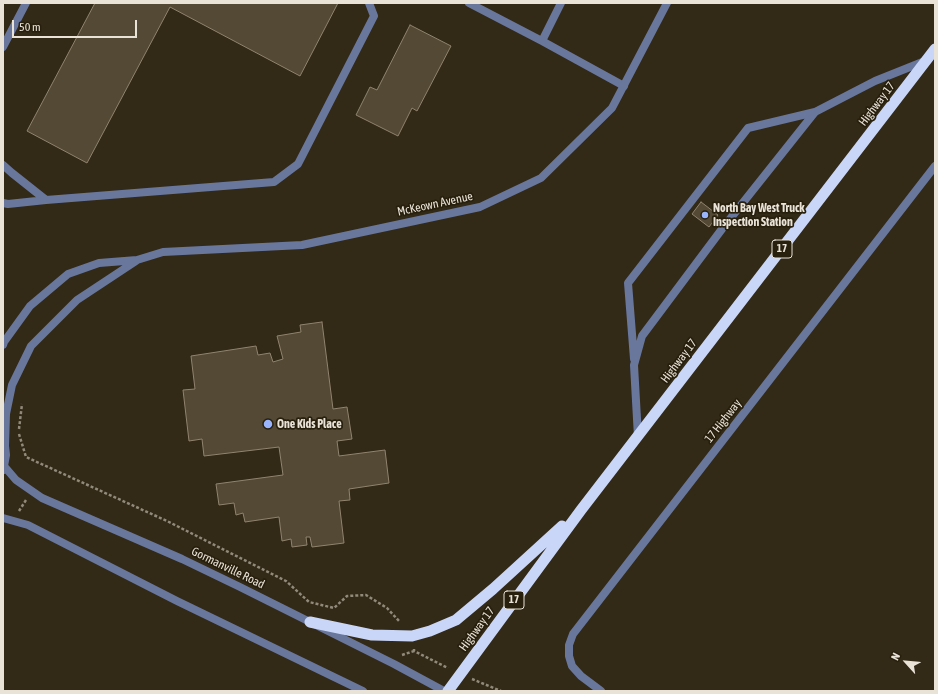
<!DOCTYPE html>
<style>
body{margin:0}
#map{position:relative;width:938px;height:694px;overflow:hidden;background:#322916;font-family:"Asap Condensed",sans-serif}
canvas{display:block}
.frame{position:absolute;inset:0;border:4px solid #e8e2d7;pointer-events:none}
.north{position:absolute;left:886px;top:642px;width:40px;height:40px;-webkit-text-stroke:3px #281f0d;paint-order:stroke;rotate:297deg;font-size:11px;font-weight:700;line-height:16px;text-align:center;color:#e8e2d7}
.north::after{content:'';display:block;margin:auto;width:14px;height:18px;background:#e8e2d7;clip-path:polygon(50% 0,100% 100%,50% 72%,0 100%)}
.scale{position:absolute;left:12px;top:20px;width:125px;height:18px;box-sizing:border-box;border:2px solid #e8e2d7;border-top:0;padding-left:5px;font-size:12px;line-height:14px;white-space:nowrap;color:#e8e2d7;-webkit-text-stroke:3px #281f0d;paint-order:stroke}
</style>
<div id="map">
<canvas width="938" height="694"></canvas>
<div class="frame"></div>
<div class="north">N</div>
<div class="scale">50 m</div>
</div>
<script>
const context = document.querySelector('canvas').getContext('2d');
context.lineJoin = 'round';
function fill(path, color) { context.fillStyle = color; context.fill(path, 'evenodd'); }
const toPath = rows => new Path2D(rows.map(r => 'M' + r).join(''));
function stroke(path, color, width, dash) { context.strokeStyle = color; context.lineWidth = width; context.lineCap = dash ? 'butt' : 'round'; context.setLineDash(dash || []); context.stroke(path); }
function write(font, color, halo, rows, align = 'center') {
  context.font = font + ' "Asap Condensed",sans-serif'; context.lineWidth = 3.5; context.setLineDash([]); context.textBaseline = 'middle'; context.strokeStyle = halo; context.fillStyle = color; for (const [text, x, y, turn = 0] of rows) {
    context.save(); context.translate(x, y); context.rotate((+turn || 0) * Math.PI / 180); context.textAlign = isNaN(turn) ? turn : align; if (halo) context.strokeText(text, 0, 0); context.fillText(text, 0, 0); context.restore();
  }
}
const building = toPath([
 [95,3,338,3,300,76,170,7,87,163,27,131,95,3],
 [410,25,451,46,417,111,412,108,398,136,356,115,370,87,377,90,410,25],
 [701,202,718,215,709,227,692,214,701,202],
 [322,322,333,409,347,407,352,439,337,441,339,456,385,450,389,483,349,489,350,500,339,501,344,543,312,547,310,537,306,537,307,545,292,547,291,539,282,541,279,517,245,522,243,513,236,515,234,503,219,505,216,484,283,475,279,447,204,456,202,439,189,441,183,390,195,389,191,356,256,346,258,355,270,353,273,362,283,359,277,336,301,332,300,325,322,322]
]);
const path = toPath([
 [19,429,22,404],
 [19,434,26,457,167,521,286,581,309,602,334,608,347,596,366,595,387,608,399,621],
 [19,511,26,500],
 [414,649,414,651,448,668],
 [402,655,414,651],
 [472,679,501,691]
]);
const service = toPath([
 [469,3,542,41,624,86],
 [542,41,561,3],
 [3,47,26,3],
 [3,165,12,173,46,200,274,182,298,164,374,16,369,3],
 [3,203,8,204,46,200],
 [634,359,628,283,748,128,815,112],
 [638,437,634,365,642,336,722,229,815,112,875,81,925,61]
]);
const minor = toPath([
 [601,691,581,676,572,666,569,656,569,645,573,634,935,166]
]);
const tertiary = toPath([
 [3,345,4,342,30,306,68,274,99,263,137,260,163,252,302,245,480,207,541,178,612,108,667,3],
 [5,446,6,414,12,385,31,346,77,300,136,261],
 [4,466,16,480,42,498,182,559,240,587,394,664,444,691],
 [3,470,4,466,6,455,5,446,4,441],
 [3,518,28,525,177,601,363,691]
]);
const trunk = toPath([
 [310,622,372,635,412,636,430,631,456,620,493,589,562,526],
 [448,691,581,510,935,49]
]);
const markers = [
 [705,215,4,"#9ab5fd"],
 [268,424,5,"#9ab5fd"]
];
const shields = [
 [782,249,20],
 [514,600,20]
];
const shieldNames = [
 ["17",782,249],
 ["17",514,600]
];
const streetNames = [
 ["Highway 17",877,104,-53],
 ["McKeown Avenue",435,204,-12],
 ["Highway 17",679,361,-53],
 ["17 Highway",723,421,-52],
 ["Gormanville Road",228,568,26],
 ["Highway 17",477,629,-54]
];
const poiNames = [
 ["North Bay West Truck",713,208],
 ["Inspection Station",713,222],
 ["One Kids Place",277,424]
];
fill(building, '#534935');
stroke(building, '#90846f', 1);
stroke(path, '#91897a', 2.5, [3, 2]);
stroke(service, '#69779d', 8);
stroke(minor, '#69779d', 8);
stroke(tertiary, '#69779d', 8);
stroke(trunk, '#c9d6f7', 11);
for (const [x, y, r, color] of markers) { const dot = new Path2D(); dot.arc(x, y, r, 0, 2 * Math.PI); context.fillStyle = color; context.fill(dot); stroke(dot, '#281f0d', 1.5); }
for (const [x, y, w] of shields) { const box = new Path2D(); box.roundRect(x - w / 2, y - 9, w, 18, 3); context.fillStyle = '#281f0d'; context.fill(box); stroke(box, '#e8e2d7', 1); }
write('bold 11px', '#e8e2d7', null, shieldNames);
write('12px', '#e8e2d7', '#281f0d', streetNames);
write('bold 12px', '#e8e2d7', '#281f0d', poiNames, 'left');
</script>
